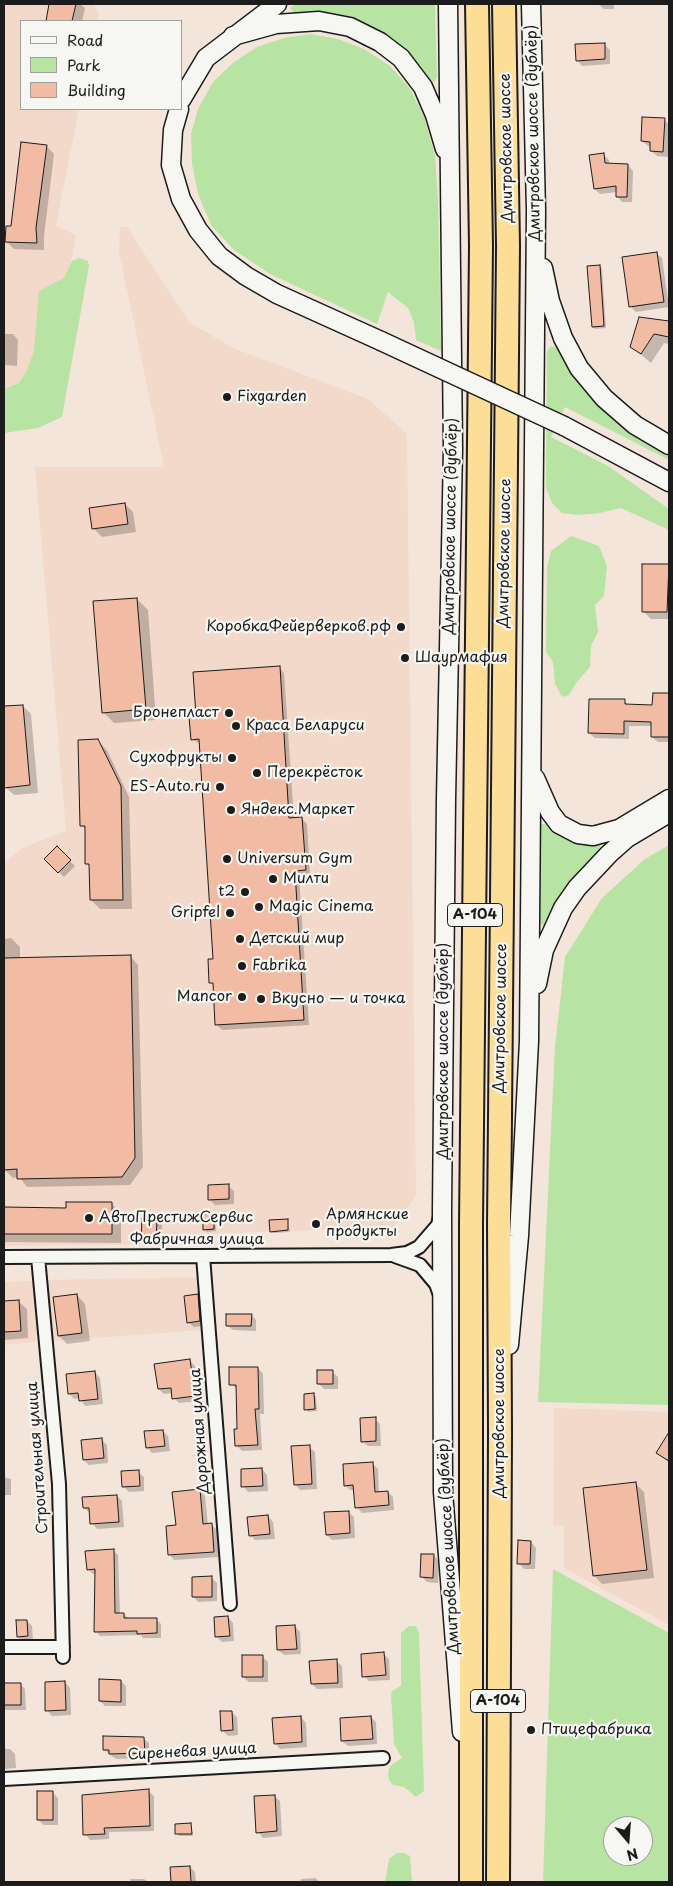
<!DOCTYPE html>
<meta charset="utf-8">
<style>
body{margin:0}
#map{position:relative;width:673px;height:1886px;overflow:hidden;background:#f4e5da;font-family:"Playpen Sans",sans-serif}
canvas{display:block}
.frame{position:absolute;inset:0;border:5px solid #1c1c1c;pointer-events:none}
.legend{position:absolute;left:20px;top:20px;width:162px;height:90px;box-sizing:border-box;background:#f6f6f2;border:1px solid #9f9f9c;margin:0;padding:6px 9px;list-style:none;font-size:15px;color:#1c1c1c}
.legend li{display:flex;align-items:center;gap:10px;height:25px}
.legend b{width:25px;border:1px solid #9f9f9c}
.north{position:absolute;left:603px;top:1816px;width:50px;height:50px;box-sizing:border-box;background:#f6f6f2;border:1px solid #9f9f9c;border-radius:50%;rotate:162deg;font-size:14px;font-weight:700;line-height:20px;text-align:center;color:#1c1c1c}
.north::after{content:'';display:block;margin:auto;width:18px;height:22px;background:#1c1c1c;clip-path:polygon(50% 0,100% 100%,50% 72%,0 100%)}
</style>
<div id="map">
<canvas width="673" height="1886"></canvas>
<div class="frame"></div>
<ul class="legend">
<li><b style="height:6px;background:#f6f6f2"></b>Road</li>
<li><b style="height:14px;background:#b7e4a2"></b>Park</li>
<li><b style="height:14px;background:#f1bca3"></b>Building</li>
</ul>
<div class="north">N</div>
</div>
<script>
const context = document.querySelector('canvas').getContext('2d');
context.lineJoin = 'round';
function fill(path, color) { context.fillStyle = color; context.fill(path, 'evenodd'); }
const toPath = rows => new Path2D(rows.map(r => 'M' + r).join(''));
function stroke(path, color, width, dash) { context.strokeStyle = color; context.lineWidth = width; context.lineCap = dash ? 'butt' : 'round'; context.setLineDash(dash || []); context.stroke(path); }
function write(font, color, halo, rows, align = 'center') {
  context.font = font + ' "Playpen Sans",sans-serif'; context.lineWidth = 4.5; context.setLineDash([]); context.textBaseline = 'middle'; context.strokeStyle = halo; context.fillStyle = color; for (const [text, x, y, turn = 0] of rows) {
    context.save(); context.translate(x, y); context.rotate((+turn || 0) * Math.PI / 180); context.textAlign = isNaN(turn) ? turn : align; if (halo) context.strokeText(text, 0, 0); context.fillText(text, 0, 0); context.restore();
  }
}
const built = toPath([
 [4,4,93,4,99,12,97,21,21,21,21,109,79,109,56,226,76,235,50,380,4,399],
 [120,227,127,227,189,322,233,348,368,399,407,434,416,1196,394,1227,181,1235,181,1244,4,1246,4,863,22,848,66,831,35,467,164,467,119,252],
 [201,1277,204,1330,53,1341,47,1280],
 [31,1281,37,1285,40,1318,35,1342,4,1345,4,1282],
 [554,1408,669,1412,669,1625,564,1568,564,1526,553,1525]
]);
const green = toPath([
 [295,4,435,4,437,77,435,81,427,82,364,25,339,16,295,14,290,8],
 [310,34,338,39,364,49,390,66,409,87,424,117,435,155,438,200,441,351,416,340,414,322,408,308,388,292,377,324,270,274,234,250,211,225,198,194,192,164,191,134,198,109,213,82,234,62,257,47,284,38],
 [79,258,88,261,89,266,62,417,38,428,4,433,4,389,19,383,27,370,34,351,39,291,64,278,72,261],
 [558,346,635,434,669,455,669,460,565,407,551,437,608,466,669,509,669,530,621,508,600,513,578,515,562,513,552,503,546,488,547,352,550,347],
 [571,536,599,546,607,566,604,596,595,605,598,632,591,646,590,667,576,683,569,695,562,697,555,684,553,662,546,652,547,567,551,551],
 [541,824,549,824,595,842,603,849,546,928,539,923,539,828],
 [669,845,669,1405,538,1402,555,1047,565,957,602,898,645,859],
 [553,1569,669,1633,669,1882,543,1882],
 [613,1826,643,1826,643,1856,613,1856],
 [409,1626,416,1626,419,1633,424,1791,416,1797,404,1787,393,1785,389,1780,388,1773,390,1766,402,1758,394,1744,391,1695,392,1691,401,1686,401,1633],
 [397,1853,404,1853,410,1856,412,1882,385,1882,389,1859]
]);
const shadow = toPath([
 [51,4,80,4,85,8,82,21,47,21],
 [598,4,614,4,614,9,604,9],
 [604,44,610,50,610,64,582,66,577,60],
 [664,119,669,125,668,157,657,156,651,151,651,146,648,146,642,141],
 [46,146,54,154,44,236,44,250,14,249,6,241],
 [603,154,609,160,609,165,628,165,633,171,632,202,622,202,617,196,617,192,600,194,595,189],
 [656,253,662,258,669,307,636,312,631,307,623,258],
 [600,266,602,269,606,328,595,329,593,327],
 [640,319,669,322,669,344,664,343,651,363,632,347],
 [4,334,13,334,18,340,17,366,4,365],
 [125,504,133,512,136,532,102,537,94,529],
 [643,565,669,565,669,619,651,619,643,611],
 [137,599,148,610,156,720,114,723,103,712],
 [279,667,284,673,294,819,302,819,307,824,310,875,299,876,309,1025,222,1030,217,1025,214,985,211,982,214,960,200,744,192,739,198,717],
 [654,694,669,695,669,742,658,742,652,737,652,726,629,726,629,739,595,738,589,733,624,701,629,705,653,706],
 [23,706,31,714,38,793,14,795,5,787,4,708],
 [97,740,107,750,129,797,132,909,100,909,91,900,90,867,87,863,86,830,82,825],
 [57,848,75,866,64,877,46,859],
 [11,938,20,947,20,959,130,956,138,965,143,1167,130,1185,27,1187,19,1177,13,1178,4,1169,4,939],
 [228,1186,234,1191,234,1204,215,1205,210,1200],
 [111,1203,121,1213,121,1243,4,1242,4,1208,67,1210],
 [213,1215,215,1217,216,1231,207,1232,204,1229],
 [156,1220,162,1225,161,1245,148,1244,142,1239],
 [287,1220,290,1232,273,1233,271,1231],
 [77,1295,85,1304,90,1341,67,1344,59,1336],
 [197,1296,203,1301,205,1326,194,1327,188,1322],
 [18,1301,27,1309,28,1338,4,1340,4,1302],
 [251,1315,256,1320,256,1331,233,1330,227,1325],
 [190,1361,195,1366,200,1401,179,1403,174,1398,173,1393,164,1394,159,1389],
 [258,1368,263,1374,264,1414,260,1414,262,1450,242,1451,237,1446,239,1430,237,1389,231,1384],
 [95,1372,100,1378,103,1404,85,1406,80,1398,74,1399,69,1393],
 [332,1372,338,1377,338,1389,324,1389,318,1383],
 [314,1395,316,1397,317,1411,308,1412,306,1409],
 [375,1419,380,1424,381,1446,368,1446,362,1441],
 [163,1431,168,1436,170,1451,152,1453,147,1447],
 [669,1435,669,1463,658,1453],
 [101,1439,107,1445,108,1463,89,1465,84,1460],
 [309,1447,315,1452,317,1489,300,1490,295,1484],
 [373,1464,378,1469,379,1493,388,1492,393,1497,394,1510,362,1513,357,1507,355,1490,350,1490,345,1485],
 [262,1469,267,1475,268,1491,248,1492,243,1486],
 [138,1472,144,1477,144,1491,129,1492,124,1487,123,1473],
 [4,1477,11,1479,11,1495,4,1495],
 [636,1484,644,1492,654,1578,602,1584,594,1575],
 [200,1490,205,1496,208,1525,212,1525,217,1530,218,1557,174,1560,169,1554,177,1526],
 [117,1496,122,1501,124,1527,97,1529,92,1523,90,1513,84,1508],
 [348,1512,354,1517,355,1538,332,1540,327,1535],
 [268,1516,273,1522,275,1539,255,1540,250,1535],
 [531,1542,536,1548,535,1569,524,1569,519,1563],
 [113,1550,118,1555,120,1614,124,1614,129,1619,156,1619,161,1624,161,1638,143,1638,141,1635,100,1636,96,1631,96,1574,93,1574,88,1569],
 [434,1556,439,1561,438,1583,427,1582,422,1577],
 [212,1578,217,1583,217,1601,198,1602,193,1596],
 [228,1617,233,1623,234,1641,222,1642,216,1636],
 [27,1621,32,1626,33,1641,23,1642,18,1637],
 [295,1626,300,1632,301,1654,284,1655,278,1650],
 [383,1653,389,1659,390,1680,369,1681,364,1676],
 [263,1657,268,1662,268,1682,249,1682,243,1677],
 [336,1661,342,1666,343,1688,317,1689,312,1684],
 [121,1681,126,1686,126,1706,105,1706,100,1701],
 [65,1682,70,1688,71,1715,52,1716,47,1710],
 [4,1684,20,1684,25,1689,26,1710,4,1710],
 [231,1712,237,1717,238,1735,228,1736,222,1730],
 [301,1717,306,1723,307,1747,280,1749,275,1743],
 [371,1717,376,1722,377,1744,348,1746,342,1741],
 [143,1738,149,1743,149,1758,116,1759,104,1750],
 [4,1749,10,1749,15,1754,16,1768,4,1769],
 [148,1791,154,1796,154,1831,109,1832,109,1839,90,1840,85,1834],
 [52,1792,58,1798,58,1825,44,1825,38,1820],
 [274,1796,280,1801,282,1836,263,1838,258,1832],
 [191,1824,193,1836,179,1836,177,1833],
 [190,1867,195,1872,196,1882,173,1882,172,1868],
 [315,1878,320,1882,301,1882,301,1879],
 [130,1879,144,1879,148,1882,131,1882]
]);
const building = toPath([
 [49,4,76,4,72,21,46,21,49,4],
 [605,43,605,59,576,61,575,44,605,43],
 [642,117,665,118,663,152,650,151,650,142,641,141,642,117],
 [21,142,47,145,36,228,37,243,5,242,6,226,11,226,21,142],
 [604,153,605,163,628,164,627,197,616,197,616,186,594,189,589,155,604,153],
 [657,252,664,302,629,307,622,257,657,252],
 [600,265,604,326,592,327,587,266,600,265],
 [639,317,669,321,669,337,654,334,641,354,630,347,639,317],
 [125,503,128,524,92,529,89,508,125,503],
 [642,564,669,564,667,612,642,612,642,564],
 [137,598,146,709,102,713,93,601,137,598],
 [280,666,289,818,302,817,306,870,295,871,304,1020,215,1025,213,983,209,983,208,959,213,959,199,739,191,740,189,717,196,716,193,672,280,666],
 [653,693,669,693,669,737,651,737,651,722,624,721,624,734,588,733,589,699,625,699,625,704,652,705,653,693],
 [23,705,30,785,4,788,4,706,23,705],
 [98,739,121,786,123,900,90,900,89,864,85,864,85,826,80,826,78,740,98,739],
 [57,846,71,860,58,873,44,859,57,846],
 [131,955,135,1158,122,1177,17,1179,17,1169,4,1170,4,958,131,955],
 [229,1184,229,1199,208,1200,208,1185,229,1184],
 [66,1202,112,1202,112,1234,4,1234,4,1207,66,1208,66,1202],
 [214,1213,214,1229,203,1230,203,1214,214,1213],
 [142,1218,157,1219,156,1240,141,1240,142,1218],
 [288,1219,288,1230,270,1232,269,1220,288,1219],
 [77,1294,82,1333,58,1336,53,1297,77,1294],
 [198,1294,200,1321,187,1323,184,1296,198,1294],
 [19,1300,21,1331,4,1332,4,1301,19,1300],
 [226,1314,252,1314,251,1326,226,1326,226,1314],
 [190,1359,195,1396,172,1399,171,1388,158,1389,154,1364,190,1359],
 [229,1367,258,1367,259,1409,255,1409,258,1445,235,1446,234,1429,237,1429,236,1385,229,1385,229,1367],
 [317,1370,333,1370,333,1384,317,1384,317,1370],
 [95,1371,98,1399,79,1401,78,1393,68,1394,66,1374,95,1371],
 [314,1393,315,1409,304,1410,304,1394,314,1393],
 [376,1417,376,1441,361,1442,360,1418,376,1417],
 [163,1430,165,1446,146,1448,144,1431,163,1430],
 [669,1432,669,1461,656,1453,669,1432],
 [102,1438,104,1458,83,1460,81,1440,102,1438],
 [310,1445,312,1484,294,1485,291,1446,310,1445],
 [373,1462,375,1492,388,1491,389,1505,355,1508,353,1485,344,1486,343,1464,373,1462],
 [262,1468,263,1486,241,1487,241,1469,262,1468],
 [139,1470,140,1486,122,1487,121,1471,139,1470],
 [636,1482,647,1570,593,1576,583,1488,636,1482],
 [200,1489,203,1524,212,1523,214,1552,168,1555,166,1526,176,1525,172,1492,200,1489],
 [117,1495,119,1522,90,1524,89,1508,83,1508,82,1497,117,1495],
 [349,1511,350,1533,326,1535,324,1512,349,1511],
 [268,1515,270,1534,249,1536,247,1517,268,1515],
 [518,1540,531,1541,530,1564,517,1564,518,1540],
 [114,1549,115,1613,124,1613,124,1618,157,1618,157,1633,137,1634,137,1631,94,1632,95,1569,87,1570,85,1551,114,1549],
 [421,1554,434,1554,433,1578,420,1577,421,1554],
 [212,1576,212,1597,192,1597,192,1577,212,1576],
 [228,1616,230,1636,215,1637,214,1617,228,1616],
 [16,1620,27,1620,28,1636,17,1637,16,1620],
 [295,1625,297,1649,277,1650,276,1626,295,1625],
 [384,1652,386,1675,362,1677,361,1654,384,1652],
 [242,1655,263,1655,263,1677,242,1677,242,1655],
 [337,1659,338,1683,311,1684,309,1661,337,1659],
 [99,1679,121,1680,121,1702,99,1701,99,1679],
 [65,1681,66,1710,45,1711,45,1682,65,1681],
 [4,1683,21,1683,21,1705,4,1705,4,1683],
 [220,1711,232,1711,233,1730,221,1731,220,1711],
 [301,1716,302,1742,274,1744,272,1718,301,1716],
 [371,1716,373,1739,341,1741,340,1718,371,1716],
 [103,1736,144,1737,145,1753,109,1754,109,1750,103,1750,103,1736],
 [149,1789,150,1826,104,1828,105,1834,83,1835,82,1795,149,1789],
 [37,1791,53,1791,53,1820,37,1820,37,1791],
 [275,1795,277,1831,256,1833,254,1796,275,1795],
 [191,1823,192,1834,175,1834,175,1824,191,1823],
 [190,1866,191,1882,171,1882,170,1867,190,1866]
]);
const street = toPath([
 [203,1256,230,1604],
 [395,1256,420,1265,436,1284,440,1295],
 [4,1257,391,1255,407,1253,419,1247,438,1225,440,1216],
 [38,1257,59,1484,63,1657],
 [4,1647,63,1647],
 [4,1779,383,1758]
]);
const secondary = toPath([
 [448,4,453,449,446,799,442,1209,443,1492,462,1732],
 [233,36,276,24,319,21,350,27,380,42,401,58,423,87,435,115,445,149],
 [181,100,206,58,277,4],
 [179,109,173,130,171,165,181,199,198,230,219,256,246,276,277,294,381,341],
 [543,268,550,301,563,338,579,368,604,398,635,425,669,445],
 [564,426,669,482],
 [535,778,550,812,559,824,578,834,593,836,619,829,669,799],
 [537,984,544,950,563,908,577,888,609,854,627,838,669,813],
 [509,1345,519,1236,529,1041,536,210,531,4]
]);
const highway = toPath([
 [471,1882,471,1223,481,246,477,4],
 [498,1882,500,1432,499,1223,508,246,504,4]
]);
const secondaryBridge = toPath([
 [381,341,564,426]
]);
const markers = [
 [227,397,5,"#1c1c1c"],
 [401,627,5,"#1c1c1c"],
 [405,658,5,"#1c1c1c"],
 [229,713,5,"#1c1c1c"],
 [236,726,5,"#1c1c1c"],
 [232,758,5,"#1c1c1c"],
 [257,773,5,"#1c1c1c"],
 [220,787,5,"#1c1c1c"],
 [231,810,5,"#1c1c1c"],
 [227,859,5,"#1c1c1c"],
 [273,879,5,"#1c1c1c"],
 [245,892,5,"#1c1c1c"],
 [259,907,5,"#1c1c1c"],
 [230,913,5,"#1c1c1c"],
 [240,939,5,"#1c1c1c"],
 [242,966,5,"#1c1c1c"],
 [242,997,5,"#1c1c1c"],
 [261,999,5,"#1c1c1c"],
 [89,1218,5,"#1c1c1c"],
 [316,1224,5,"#1c1c1c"],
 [531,1730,5,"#1c1c1c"]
];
const shields = [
 [475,915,55],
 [498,1701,55]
];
const shieldNames = [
 ["А-104",475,915],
 ["А-104",498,1701]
];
const streetNames = [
 ["Дмитровское шоссе (дублёр)",534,133,-91],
 ["Дмитровское шоссе",507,148,-91],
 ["Дмитровское шоссе (дублёр)",451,526,-89],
 ["Дмитровское шоссе",505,553,-89],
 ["Дмитровское шоссе",501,1018,-89],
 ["Дмитровское шоссе (дублёр)",444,1051,-90],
 ["Фабричная улица",197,1240],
 ["Дмитровское шоссе",500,1423,-90],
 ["Дорожная улица",200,1431,-94],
 ["Строительная улица",38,1458,-94],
 ["Дмитровское шоссе (дублёр)",449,1546,-93],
 ["Сиреневая улица",192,1752,-3]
];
const poiNames = [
 ["Fixgarden",237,397],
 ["КоробкаФейерверков.рф",391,627,"right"],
 ["Шаурмафия",415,658],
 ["Бронепласт",219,713,"right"],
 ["Краса Беларуси",246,726],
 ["Сухофрукты",222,758,"right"],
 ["Перекрёсток",267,773],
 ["ES-Auto.ru",210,787,"right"],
 ["Яндекс.Маркет",241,810],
 ["Universum Gym",237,859],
 ["Милти",283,879],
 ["t2",235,892,"right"],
 ["Magic Cinema",269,907],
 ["Gripfel",220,913,"right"],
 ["Детский мир",250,939],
 ["Fabrika",252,966],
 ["Mancor",232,997,"right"],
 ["Вкусно — и точка",271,999],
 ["Армянские",326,1215],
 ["продукты",326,1232],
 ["АвтоПрестижСервис",99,1218],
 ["Птицефабрика",541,1730]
];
fill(built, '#f3d9ca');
fill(green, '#b7e4a2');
fill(shadow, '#0003');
fill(building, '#f1bca3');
stroke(building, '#1c1c1c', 1);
stroke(street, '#1c1c1c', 16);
stroke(secondary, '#1c1c1c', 21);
stroke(highway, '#1c1c1c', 26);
stroke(street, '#f6f6f2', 12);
stroke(secondary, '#f6f6f2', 18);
stroke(highway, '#fdde96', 22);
stroke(secondaryBridge, '#1c1c1c', 21, []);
stroke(secondaryBridge, '#f6f6f2', 18);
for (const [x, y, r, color] of markers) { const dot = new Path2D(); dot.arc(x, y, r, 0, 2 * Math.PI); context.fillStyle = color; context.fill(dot); stroke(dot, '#f6f6f2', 2); }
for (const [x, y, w] of shields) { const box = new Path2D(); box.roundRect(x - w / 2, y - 11.5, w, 23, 4); context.fillStyle = '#f6f6f2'; context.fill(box); stroke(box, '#1c1c1c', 1); }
write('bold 14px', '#1c1c1c', null, shieldNames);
write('15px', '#1c1c1c', '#f6f6f2', streetNames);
write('15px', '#1c1c1c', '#f6f6f2', poiNames, 'left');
</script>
